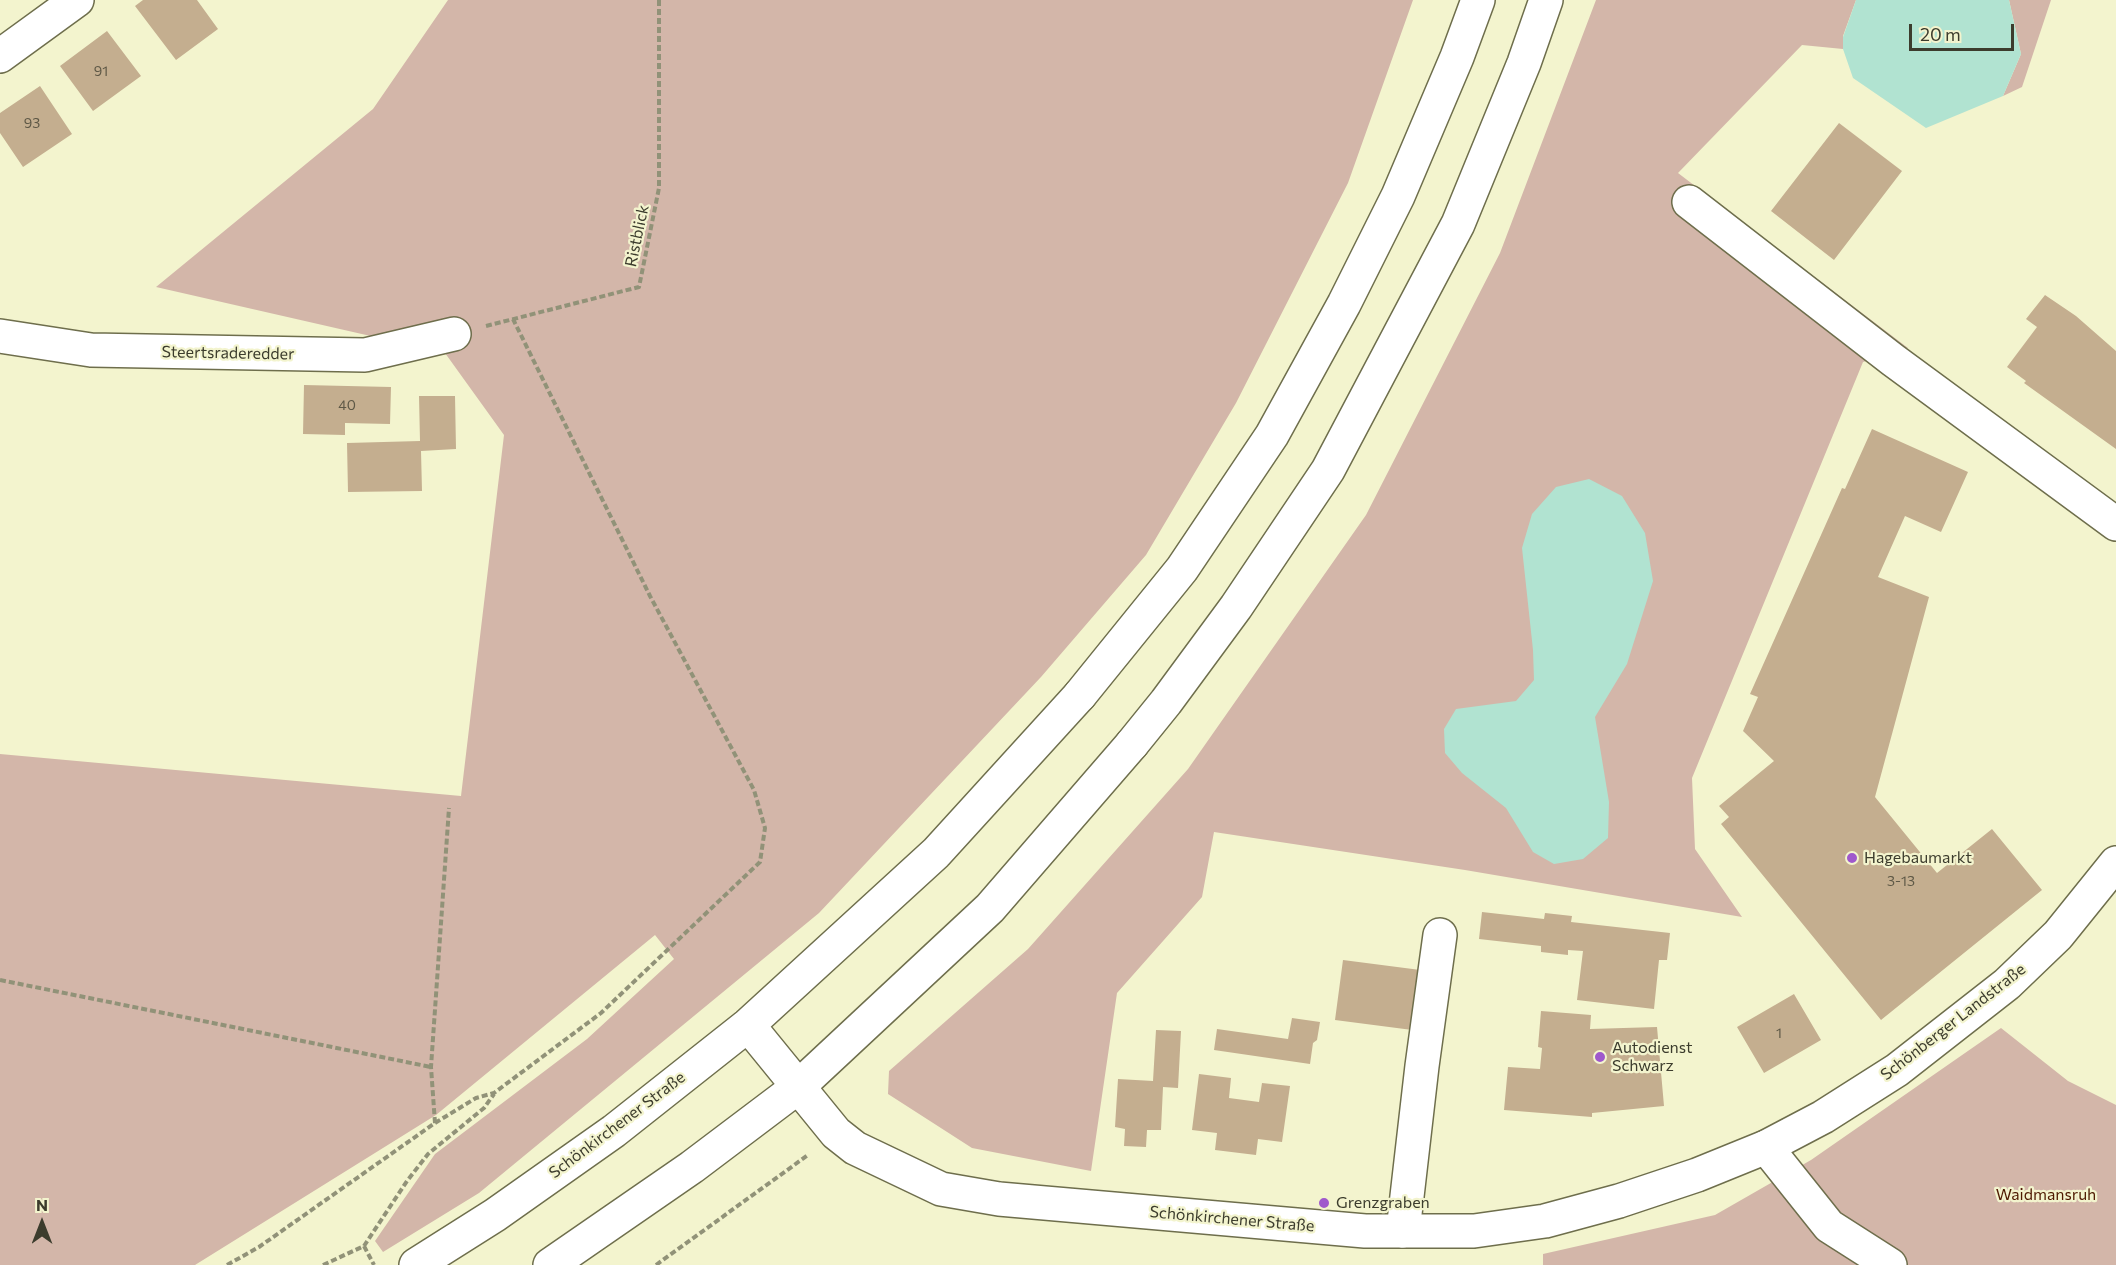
<!DOCTYPE html>
<meta charset="utf-8">
<style>
body{margin:0}
#map{position:relative;width:2116px;height:1265px;overflow:hidden;background:#f3f4ce;font-family:Commissioner,sans-serif}
canvas{display:block}
.north{position:absolute;left:12px;top:1193px;width:60px;height:60px;-webkit-text-stroke:4px #f3f4ce;paint-order:stroke;rotate:0deg;font-size:16px;font-weight:700;line-height:24px;text-align:center;color:#3c3c2d}
.north::after{content:'';display:block;margin:auto;width:21px;height:27px;background:#3c3c2d;clip-path:polygon(50% 0,100% 100%,50% 72%,0 100%)}
.scale{position:absolute;left:1909px;top:24px;width:105px;height:27px;box-sizing:border-box;border:3px solid #3c3c2d;border-top:0;padding-left:8px;font-size:18px;line-height:21px;white-space:nowrap;color:#3c3c2d;-webkit-text-stroke:4px #f3f4ce;paint-order:stroke}
</style>
<div id="map">
<canvas width="2116" height="1265"></canvas>
<div class="north">N</div>
<div class="scale">20 m</div>
</div>
<script>
const context = document.querySelector('canvas').getContext('2d');
context.lineJoin = 'round';
function fill(path, color) { context.fillStyle = color; context.fill(path, 'evenodd'); }
const toPath = rows => new Path2D(rows.map(r => 'M' + r).join(''));
function stroke(path, color, width, dash) { context.strokeStyle = color; context.lineWidth = width; context.lineCap = dash ? 'butt' : 'round'; context.setLineDash(dash || []); context.stroke(path); }
function write(font, color, halo, rows, align = 'center') {
  context.font = font + ' Commissioner,sans-serif'; context.lineWidth = 4.5; context.setLineDash([]); context.textBaseline = 'middle'; context.strokeStyle = halo; context.fillStyle = color; for (const [text, x, y, turn = 0] of rows) {
    context.save(); context.translate(x, y); context.rotate((+turn || 0) * Math.PI / 180); context.textAlign = isNaN(turn) ? turn : align; if (halo) context.strokeText(text, 0, 0); context.fillText(text, 0, 0); context.restore();
  }
}
const green = toPath([
 [448,0,1413,0,1348,183,1236,403,1146,555,1041,677,819,913,479,1193,383,1252,375,1241,435,1154,587,1039,674,959,655,935,436,1115,195,1265,0,1265,0,754,461,796,504,435,445,353,156,287,373,109],
 [1596,0,1856,0,1843,36,1843,49,1802,45,1678,173,1908,348,1863,362,1692,778,1695,849,1742,917,1465,870,1214,832,1202,897,1117,993,1091,1171,972,1148,888,1094,889,1071,1028,949,1188,769,1366,515,1500,253],
 [2009,0,2051,0,2022,87,2003,96,2021,54],
 [2001,1028,2068,1081,2116,1105,2116,1265,1543,1265,1543,1254,1715,1215,1811,1160]
]);
const water = toPath([
 [1856,0,2009,0,2021,54,2003,96,1926,128,1853,78,1843,49,1843,37],
 [1589,479,1622,496,1645,533,1653,581,1627,664,1595,717,1609,802,1608,838,1583,859,1554,864,1533,852,1506,808,1462,773,1445,753,1444,729,1456,709,1516,701,1534,680,1533,650,1522,548,1532,514,1556,487]
]);
const building = toPath([
 [143,0,197,0,218,29,176,60,135,6],
 [107,31,141,76,93,111,60,66],
 [40,86,72,134,23,167,0,133,0,113],
 [1839,123,1902,171,1834,260,1771,211],
 [2045,295,2076,316,2116,351,2116,449,2024,383,2026,381,2007,367,2037,327,2026,319],
 [304,385,391,387,390,424,345,423,345,435,303,434],
 [419,396,455,396,456,449,421,451,422,491,348,492,347,443,420,441],
 [1872,429,1968,472,1941,532,1905,516,1878,577,1929,597,1875,797,1937,873,1992,829,2042,890,1881,1020,1721,824,1729,817,1719,806,1774,761,1743,731,1758,697,1750,694,1842,488,1845,489],
 [1482,912,1544,919,1545,913,1572,916,1571,922,1670,933,1667,960,1659,960,1654,1009,1577,1000,1583,951,1568,950,1568,955,1541,952,1541,946,1479,939],
 [1343,960,1428,971,1420,1031,1335,1020],
 [1794,994,1821,1040,1764,1073,1737,1027],
 [1541,1011,1591,1015,1590,1029,1657,1027,1664,1106,1592,1113,1592,1117,1504,1110,1508,1067,1540,1069,1542,1048,1538,1047],
 [1292,1018,1320,1022,1317,1040,1313,1043,1310,1064,1214,1050,1217,1029,1288,1039],
 [1156,1030,1181,1031,1178,1088,1163,1087,1161,1130,1147,1130,1146,1147,1124,1146,1125,1129,1115,1127,1118,1079,1153,1081],
 [1199,1074,1231,1078,1229,1098,1259,1102,1262,1083,1290,1086,1282,1142,1258,1139,1256,1155,1215,1150,1217,1133,1192,1130]
]);
const path = toPath([
 [486,326,639,287,659,188,659,0],
 [0,980,431,1067],
 [435,1123,431,1067,449,808],
 [364,1246,374,1265],
 [227,1265,259,1247,435,1123,476,1098,494,1093,601,1013,760,862,765,828,754,790,650,596,513,319],
 [323,1265,364,1246,407,1181,428,1154,484,1108,494,1094],
 [656,1265,808,1155]
]);
const minor = toPath([
 [0,56,77,0],
 [1689,202,1893,360,2116,524],
 [0,336,91,350,365,355,454,334],
 [1766,1147,1829,1226,1890,1265],
 [1403,1231,1422,1066,1440,935]
]);
const major = toPath([
 [748,1025,836,1133,855,1148,941,1189,999,1199,1365,1231,1474,1231,1545,1221,1619,1201,1697,1175,1766,1147,1823,1117,1897,1070,2007,984,2058,935,2116,863],
 [416,1265,495,1215,614,1131,748,1025,936,853,1080,695],
 [550,1265,692,1167,798,1087,990,908,1132,744]
]);
const highway = toPath([
 [1080,695,1182,569,1272,435,1344,304,1398,196,1457,57,1478,0],
 [1132,744,1166,702,1236,607,1328,470,1458,224,1524,63,1546,0]
]);
const markers = [
 [1852,858,6,"#9f58cc"],
 [1600,1057,6,"#9f58cc"],
 [1324,1203,6,"#9f58cc"]
];
const numberNames = [
 ["91",101,71],
 ["93",32,123],
 ["40",347,405],
 ["3-13",1901,881],
 ["1",1779,1033]
];
const streetNames = [
 ["Ristblick",637,236,-78],
 ["Steertsraderedder",228,353,1],
 ["Schönberger Landstraße",1953,1022,-38],
 ["Schönkirchener Straße",617,1125,-37],
 ["Schönkirchener Straße",1232,1219,5]
];
const poiNames = [
 ["Hagebaumarkt",1864,858],
 ["Autodienst",1612,1048],
 ["Schwarz",1612,1066],
 ["Grenzgraben",1336,1203]
];
const parkNames = [
 ["Waidmansruh",2046,1195]
];
fill(green, '#d3b6a9');
fill(water, '#b1e3d1');
fill(building, '#c4ae8f');
stroke(minor, '#6e6e4c', 36);
stroke(major, '#6e6e4c', 36);
stroke(highway, '#6e6e4c', 36);
stroke(path, '#919278', 4, [6, 3]);
stroke(minor, '#fff', 33);
stroke(major, '#fff', 33);
stroke(highway, '#fff', 33);
for (const [x, y, r, color] of markers) { const dot = new Path2D(); dot.arc(x, y, r, 0, 2 * Math.PI); context.fillStyle = color; context.fill(dot); stroke(dot, '#f3f4ce', 2); }
write('14px', '#5e5846', null, numberNames);
write('16px', '#3c3c2d', '#f3f4ce', streetNames);
write('16px', '#3c3c2d', '#f3f4ce', poiNames, 'left');
write('16px', '#4e1900', '#f3f4ce', parkNames);
</script>
